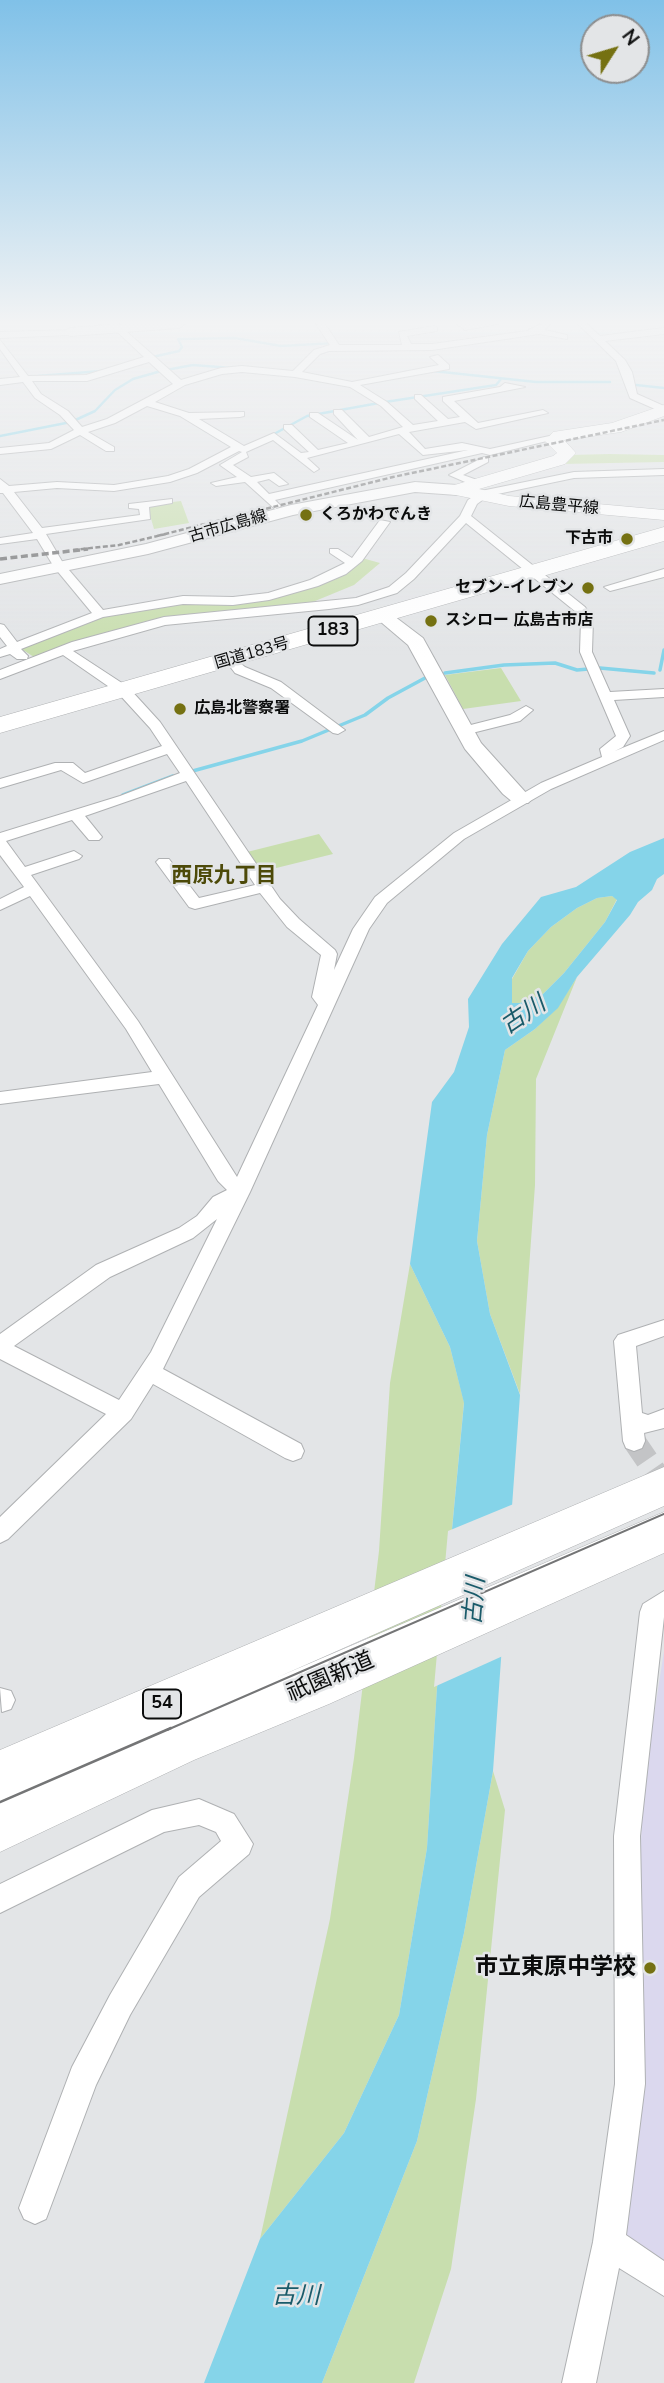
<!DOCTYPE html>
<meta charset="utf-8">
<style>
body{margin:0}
#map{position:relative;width:664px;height:2383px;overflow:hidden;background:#e3e5e7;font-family:"Nunito Sans",sans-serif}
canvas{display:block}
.north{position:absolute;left:580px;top:14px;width:70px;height:70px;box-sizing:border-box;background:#e3e5e7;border:2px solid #8d8e8f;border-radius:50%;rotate:53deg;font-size:19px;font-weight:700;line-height:28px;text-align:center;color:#0b0c0c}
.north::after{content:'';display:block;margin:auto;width:24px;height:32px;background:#757112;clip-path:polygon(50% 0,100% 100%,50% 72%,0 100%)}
</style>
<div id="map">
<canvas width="664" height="2383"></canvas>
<div class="north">N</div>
</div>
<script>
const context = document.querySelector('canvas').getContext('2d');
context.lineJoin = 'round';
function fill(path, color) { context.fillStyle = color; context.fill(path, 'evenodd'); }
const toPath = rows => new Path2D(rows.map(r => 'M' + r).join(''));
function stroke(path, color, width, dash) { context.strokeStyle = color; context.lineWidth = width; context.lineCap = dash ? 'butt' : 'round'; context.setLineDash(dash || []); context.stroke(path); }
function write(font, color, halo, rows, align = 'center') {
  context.font = font + ' "Nunito Sans","Noto Sans JP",sans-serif'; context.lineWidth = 5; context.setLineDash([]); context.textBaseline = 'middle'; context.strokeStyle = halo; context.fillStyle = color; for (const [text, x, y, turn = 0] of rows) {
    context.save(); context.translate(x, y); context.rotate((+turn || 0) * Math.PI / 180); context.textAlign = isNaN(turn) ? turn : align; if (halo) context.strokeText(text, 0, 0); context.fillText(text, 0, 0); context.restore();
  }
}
const education = toPath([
 [664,1651,664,2269,623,2240,634,1854,641,1845,643,1785]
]);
const green = toPath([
 [609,454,664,455,664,462,561,464,570,455],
 [181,501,189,523,154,529,147,505],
 [362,558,380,563,354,585,303,606,162,619,34,657,20,648,106,616,147,607,274,597],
 [501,668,521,701,463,709,445,675],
 [319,834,333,854,260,872,247,852],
 [612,896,617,899,605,922,564,973,543,994,520,1003,511,1003,512,979,528,951,551,927,577,908,597,898],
 [577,977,536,1079,535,1185,520,1394,490,1314,477,1241,487,1135,505,1050,535,1029,557,1008],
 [410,1264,450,1347,464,1402,437,1688,427,1848,399,2015,344,2133,260,2239,330,1919,354,1758,379,1551,390,1383],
 [493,1771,505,1810,476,2099,451,2269,414,2383,322,2383,417,2141,464,1933]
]);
const water = toPath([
 [664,838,664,874,657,879,652,890,638,902,630,915,577,977,558,1008,535,1029,505,1050,487,1135,477,1241,490,1314,520,1395,493,1771,464,1933,417,2141,322,2383,204,2383,260,2239,344,2133,399,2015,427,1848,437,1688,464,1403,450,1347,410,1264,432,1102,454,1072,469,1027,468,999,502,944,541,897,576,887,630,852],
 [612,896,617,900,605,922,564,973,543,994,520,1003,512,1003,512,978,528,951,551,927,577,908,597,898]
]);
const pier = toPath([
 [516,1503,505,1655,434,1687,448,1531]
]);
const streamFar1 = toPath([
 [148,358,179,351,182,347,178,339,235,338,281,346,335,343],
 [166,370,193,365,232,368],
 [433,371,536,382,610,382],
 [38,376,101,371],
 [636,385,664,388],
 [385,402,496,385,501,379],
 [274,434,307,416,379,403],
 [0,436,71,422,95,411,115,390,133,379,161,371]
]);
const stream = toPath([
 [660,670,664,650],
 [445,673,504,665,555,663,577,670,600,668,654,673],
 [189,772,302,741,365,715,388,698,425,678],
 [123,795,173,776]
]);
const streetTunnel = toPath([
 [634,1441,664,1485]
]);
const street = toPath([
 [109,324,118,324,181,380,221,368,242,366,293,371,314,350,330,345,316,324,325,324,339,345,402,345,399,332,434,326,437,327,437,331,407,336,411,344,432,344,527,331,541,324,550,324,545,330,567,335,567,339,539,334,432,350,329,351,320,354,302,372,352,382,439,365,430,357,438,355,449,365,449,369,360,385,387,402,413,425,438,421,415,399,415,395,421,395,448,419,460,417,443,401,443,397,500,387,505,383,525,387,454,401,478,423,543,410,548,413,476,429,465,422,409,432,425,449,462,443,490,449,554,435,559,438,490,455,482,453,275,500,281,506,275,509,245,482,216,486,211,483,237,477,220,465,242,452,239,451,197,473,170,482,114,491,57,488,14,492,42,528,140,515,139,509,129,508,129,504,172,499,172,503,149,507,150,519,46,534,63,563,103,610,183,596,233,597,268,593,310,580,345,563,330,553,330,549,338,549,352,558,380,520,390,522,362,561,346,574,318,586,269,600,233,605,183,604,103,617,21,649,28,656,27,659,17,659,10,654,0,657,0,649,7,646,0,637,0,624,4,625,17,642,92,613,54,567,37,539,0,544,0,538,33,533,3,493,0,493,0,479,9,486,57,482,114,485,168,476,189,469,231,447,180,416,147,406,115,423,88,432,114,447,114,451,106,451,80,435,51,449,0,454,0,448,49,443,74,430,60,415,35,398,23,382,0,385,0,379,20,377,0,349,0,340,28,376,86,375,144,357,109,324],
 [149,362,173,384,107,419,82,427,68,411,41,394,32,381,87,381,149,362],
 [242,372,295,377,350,387,381,406,403,427,369,437,342,410,334,410,334,414,358,440,318,413,310,413,310,417,348,443,318,450,292,425,284,425,284,429,309,452,301,453,274,433,244,446,199,419,240,417,244,416,244,412,189,413,155,402,185,385,222,374,242,372],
 [399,434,423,455,468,450,269,494,257,482,269,479,279,486,288,484,274,473,251,477,233,465,248,457,246,452,273,440,314,472,319,469,307,458,399,434],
 [457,324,498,324,465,330,457,324],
 [578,324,587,324,600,336,664,328,664,334,605,341,625,360,632,372,637,394,664,406,664,413,630,398,616,361,578,324],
 [73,330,74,332,70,335,0,338,0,332,73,330],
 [484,457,488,458,488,462,463,475,480,481,480,485,472,485,449,475,484,457],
 [664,469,664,475,574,478,488,496,477,504,471,516,585,607,593,619,592,652,610,692,664,689,664,697,614,700,630,736,623,747,615,751,664,731,664,740,551,789,464,839,387,903,369,929,250,1192,163,1369,301,1444,304,1451,301,1458,293,1461,285,1458,153,1384,131,1419,8,1539,0,1543,0,1517,106,1414,0,1359,0,1334,96,1265,179,1228,197,1216,213,1197,227,1190,218,1181,159,1084,0,1104,0,1092,152,1072,126,1029,30,896,0,910,0,899,24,887,0,855,0,833,120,796,180,773,167,754,83,783,61,770,0,788,0,779,55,763,73,763,85,773,162,746,150,728,118,693,63,655,0,679,0,670,72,642,164,617,356,598,389,587,406,573,460,516,468,500,481,491,574,472,664,469],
 [466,523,576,612,581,619,580,652,616,736,600,749,602,757,541,783,454,833,375,897,353,929,334,970,337,954,335,950,299,919,280,899,160,722,128,687,73,651,165,625,329,609,358,605,397,593,414,579,466,523],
 [186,781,255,885,199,898,169,859,159,859,156,862,189,907,195,909,260,893,287,927,321,955,312,997,318,1005,237,1177,138,1021,31,875,79,859,82,856,74,851,25,867,6,841,72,820,89,840,99,840,102,837,85,816,186,781],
 [217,1219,151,1352,119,1400,14,1346,110,1277,193,1238,217,1219],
 [664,569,664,577,610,591,604,587,664,569],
 [231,656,245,667,281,682,345,730,338,734,333,733,271,688,235,673,225,660,231,656],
 [526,706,533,710,520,721,464,735,457,731,459,728,510,715,526,706],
 [664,1320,664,1336,636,1346,642,1413,648,1415,664,1409,664,1428,644,1433,645,1441,642,1448,634,1451,626,1448,623,1441,614,1341,618,1335,664,1320],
 [664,1591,664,1617,640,1836,645,2084,626,2235,664,2261,664,2296,619,2268,596,2383,562,2383,593,2242,615,2084,614,1836,640,1612,643,1604,664,1591],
 [0,1688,11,1691,15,1700,11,1709,2,1712,0,1688],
 [199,1799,234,1814,253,1844,249,1854,199,1897,130,2015,96,2085,46,2219,35,2224,24,2219,19,2208,72,2067,110,1995,179,1877,221,1841,216,1832,199,1825,164,1832,0,1913,0,1884,152,1810,199,1799]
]);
const secondary = toPath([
 [125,324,185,324,179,328,70,336,63,332,70,328,125,324],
 [415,482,457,485,465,490,457,495,415,492,293,515,148,554,0,584,0,574,146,544,291,505,415,482],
 [384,612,390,613,423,638,481,743,528,795,532,799,528,803,514,803,503,794,465,749,408,645,375,617,384,612]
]);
const primary = toPath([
 [664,405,664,416,621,432,564,440,576,453,565,464,479,489,509,496,664,510,664,520,509,506,451,494,448,490,451,486,553,456,557,453,545,441,553,432,612,423,664,405]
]);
const highway = toPath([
 [664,527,664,541,0,733,0,717,664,527],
 [664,1467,664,1506,278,1677,664,1512,664,1553,329,1704,194,1760,0,1852,0,1750,664,1467]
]);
const tramFar1 = toPath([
 [167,1730,664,1514]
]);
const tram = toPath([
 [0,1802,171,1728]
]);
const railFar1 = toPath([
 [157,536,393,477,664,420],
 [73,550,119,545,166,534]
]);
const rail = toPath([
 [0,559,88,549]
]);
const markers = [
 [306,515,7,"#757112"],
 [627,539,7,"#757112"],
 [588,588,7,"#757112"],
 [431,621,7,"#757112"],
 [180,709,7,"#757112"],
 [650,1968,7,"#757112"]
];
const farStreetnames = [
 ["広島豊平線",559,506,5],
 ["古市広島線",228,527,-16],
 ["国道183号",252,654,-16]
];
const farPoinames = [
 ["くろかわでんき",320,515],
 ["下古市",613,539,"right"],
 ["セブン-イレブン",574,588,"right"],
 ["スシロー 広島古市店",445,621],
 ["広島北警察署",194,709]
];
const shields = [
 [333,631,49],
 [162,1704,38]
];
const shieldNames = [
 ["183",333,631],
 ["54",162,1704]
];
const neighbourhoodNames = [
 ["西原九丁目",224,877]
];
const nearStreetnames = [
 ["祇園新道",331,1678,-23]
];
const nearPoinames = [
 ["市立東原中学校",636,1968]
];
const nearWaternames = [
 ["古川",524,1016,-34],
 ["古川",476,1601,-85],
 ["古川",296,2297]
];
fill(education, '#dbd8ee');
fill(green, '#c8deae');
fill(water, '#85d4e9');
fill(pier, '#e3e5e7');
stroke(streamFar1, '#85d4e9', 2.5);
stroke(stream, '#85d4e9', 3.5);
stroke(streetTunnel, '#c3c4c6', 23, [23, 11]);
stroke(street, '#afb1b3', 2);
stroke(secondary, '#afb1b3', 2);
stroke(primary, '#afb1b3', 1);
stroke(highway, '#afb1b3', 1);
fill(street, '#fff');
fill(secondary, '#fff');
fill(primary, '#fff');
fill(highway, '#fff');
stroke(tramFar1, '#747576', 2);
stroke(tram, '#747576', 2.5);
stroke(railFar1, '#747576', 2.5, [5, 2.5]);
stroke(rail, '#747576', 3.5, [7, 3.5]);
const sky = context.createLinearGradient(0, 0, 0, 658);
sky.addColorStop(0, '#80c1e8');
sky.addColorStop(0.49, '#f2f3f4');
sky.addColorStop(1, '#f2f3f400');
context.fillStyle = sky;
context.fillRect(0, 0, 664, 658);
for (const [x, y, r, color] of markers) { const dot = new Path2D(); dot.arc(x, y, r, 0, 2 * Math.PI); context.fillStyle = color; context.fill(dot); stroke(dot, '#e3e5e7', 2.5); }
write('16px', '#0b0c0c', '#e3e5e7', farStreetnames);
write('bold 16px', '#0b0c0c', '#e3e5e7', farPoinames, 'left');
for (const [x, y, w] of shields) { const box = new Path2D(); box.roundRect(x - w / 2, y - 14.5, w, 29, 5); context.fillStyle = '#e3e5e7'; context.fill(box); stroke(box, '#0b0c0c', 2); }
write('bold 18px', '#0b0c0c', null, shieldNames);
write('bold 21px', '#4d4a09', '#e3e5e7', neighbourhoodNames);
write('23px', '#0b0c0c', '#e3e5e7', nearStreetnames);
write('bold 23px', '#0b0c0c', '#e3e5e7', nearPoinames, 'right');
write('italic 24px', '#1a5b6a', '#e3e5e7', nearWaternames);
</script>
